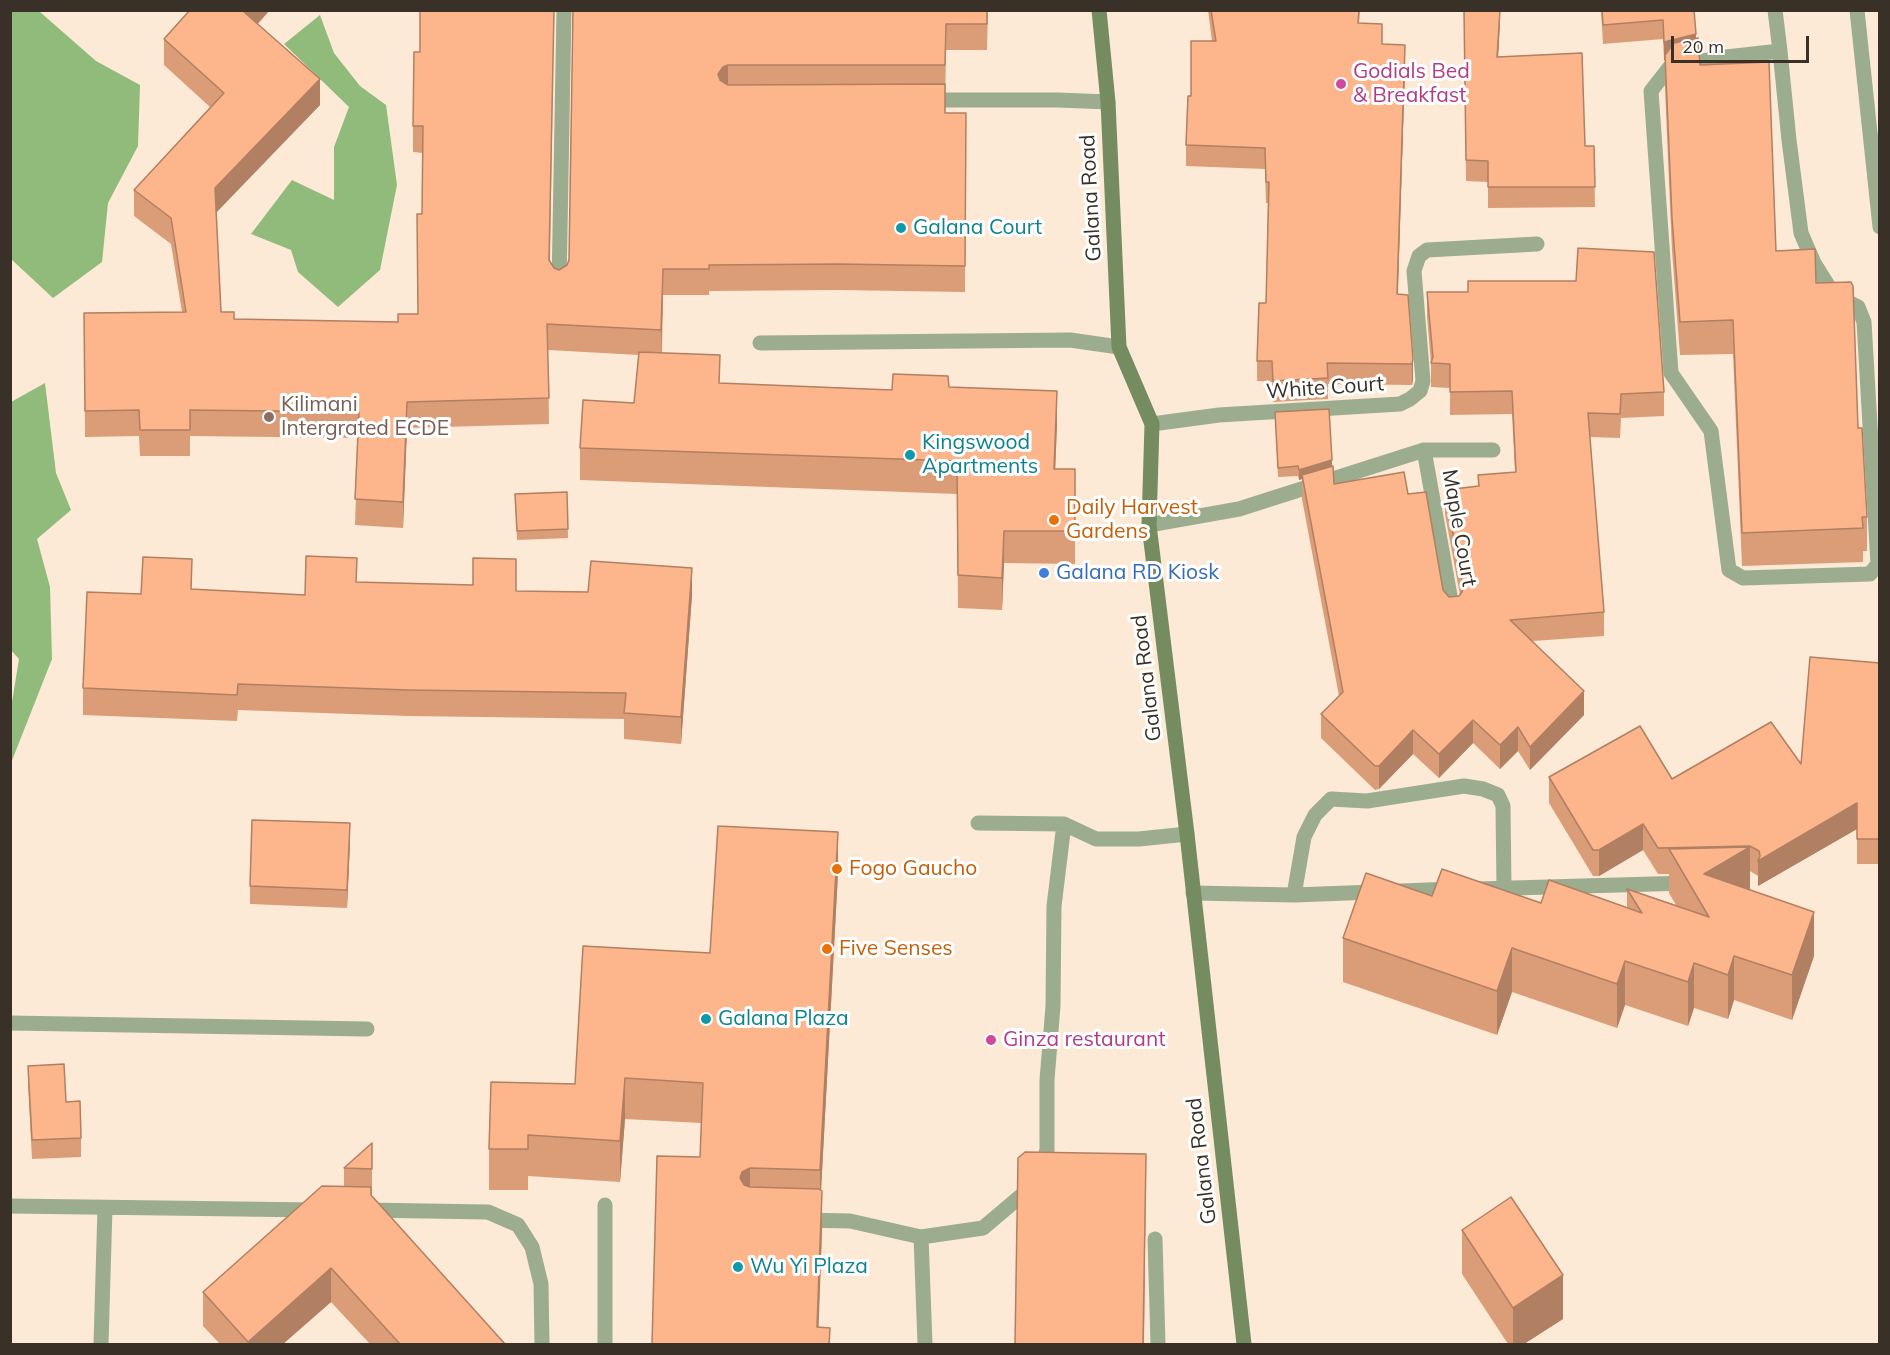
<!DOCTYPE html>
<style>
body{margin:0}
#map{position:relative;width:1890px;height:1355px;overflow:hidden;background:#fcead6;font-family:Mulish,sans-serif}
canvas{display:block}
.frame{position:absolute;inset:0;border:12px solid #393127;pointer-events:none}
.scale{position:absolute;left:1671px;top:36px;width:138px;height:27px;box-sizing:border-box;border:3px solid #393127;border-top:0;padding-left:8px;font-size:18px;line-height:21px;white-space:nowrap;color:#393127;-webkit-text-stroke:4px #fff;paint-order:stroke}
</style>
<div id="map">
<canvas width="1890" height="1355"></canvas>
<div class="frame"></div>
<div class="scale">20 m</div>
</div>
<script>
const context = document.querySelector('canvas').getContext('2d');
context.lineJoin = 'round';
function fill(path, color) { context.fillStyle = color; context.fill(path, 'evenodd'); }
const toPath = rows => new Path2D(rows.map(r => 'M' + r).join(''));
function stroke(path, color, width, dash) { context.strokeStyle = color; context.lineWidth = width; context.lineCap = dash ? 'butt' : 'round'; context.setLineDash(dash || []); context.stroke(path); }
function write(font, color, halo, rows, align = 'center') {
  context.font = font + ' Mulish,sans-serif'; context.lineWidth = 6; context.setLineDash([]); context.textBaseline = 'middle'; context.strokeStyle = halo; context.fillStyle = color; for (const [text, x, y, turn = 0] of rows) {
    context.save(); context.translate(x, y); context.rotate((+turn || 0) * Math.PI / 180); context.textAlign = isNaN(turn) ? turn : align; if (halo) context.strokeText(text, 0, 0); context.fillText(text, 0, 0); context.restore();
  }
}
const forest = toPath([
 [10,11,41,11,40,12,96,61,140,85,138,146,108,203,102,262,53,298,11,259],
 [320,15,334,53,360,86,386,105,397,185,380,270,338,307,298,272,291,250,251,234,292,180,334,200,334,147,349,107,284,44],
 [45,383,56,473,71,510,37,539,50,587,52,659,11,763,11,708,19,659,10,649,11,402]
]);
const lane = toPath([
 [1775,10,1780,51,1789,140,1801,233,1814,263,1834,295,1858,307,1864,322,1878,564,1870,574,1743,578,1729,570,1711,431,1671,373,1651,91,1669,68,1717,58,1780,51],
 [1857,10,1880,227],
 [925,100,1058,100,1108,102],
 [559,286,564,10],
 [760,343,1070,340,1119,347],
 [1152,424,1219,415,1400,404,1410,399,1420,391,1423,381,1414,271,1419,256,1427,250,1537,244],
 [1424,450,1453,612],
 [1149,525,1239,509,1424,450,1493,450],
 [978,823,1064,824,1096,839,1139,839,1187,834],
 [1478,889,1688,883],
 [1193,893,1294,895,1454,889],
 [1294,895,1304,837,1315,815,1331,799,1367,801,1464,786,1483,789,1498,795,1503,806,1504,888],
 [10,1206,316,1210],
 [364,1210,488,1212,518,1225,532,1247,541,1284,542,1344],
 [801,1220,850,1221,921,1237,983,1228,1035,1184,1047,1150,1047,1080,1053,1006,1054,906,1064,824],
 [921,1237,925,1344],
 [1155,1239,1158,1344],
 [101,1344,105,1208]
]);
const street = toPath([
 [10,1023,367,1029],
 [605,1344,605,1205]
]);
const secondary = toPath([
 [1099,10,1108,102,1119,347,1152,424,1149,525,1187,834,1244,1344]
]);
const wall = toPath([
 [190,10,270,10,258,24,320,105,216,212,221,312,234,319,398,322,418,314,422,214,423,153,413,152,413,126,420,52,554,10,550,261,554,268,559,270,567,265,569,260,573,10,988,10,987,50,946,50,945,113,966,113,965,292,838,290,709,291,709,295,663,295,662,353,720,383,892,390,949,387,1057,424,1055,469,1075,469,1075,564,1004,563,1002,610,958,608,957,494,580,480,580,448,634,403,639,355,548,350,549,424,407,428,403,528,355,525,358,438,190,436,190,456,140,456,139,436,85,437,84,313,182,312,171,244,134,216,134,190,210,107,164,65,164,39],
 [1208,10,1360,10,1359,23,1405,66,1398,294,1408,295,1413,380,1412,385,1328,384,1328,399,1273,402,1272,382,1257,381,1257,361,1266,303,1268,203,1266,203,1265,169,1186,166,1186,145,1191,96,1212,41],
 [1464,10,1500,10,1498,57,1585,146,1594,146,1595,207,1488,208,1488,182,1466,181],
 [1601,10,1694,10,1696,39,1700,65,1776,251,1816,283,1858,428,1867,517,1867,551,1863,551,1863,562,1742,566,1733,354,1680,355,1672,251,1665,89,1665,60,1664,60,1663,39,1603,44],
 [1427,292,1664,392,1664,416,1621,418,1620,438,1590,437,1604,612,1604,636,1533,641,1584,715,1530,770,1518,751,1500,769,1473,743,1439,778,1413,754,1379,789,1375,790,1321,738,1321,714,1339,696,1302,499,1302,479,1299,480,1298,476,1278,477,1275,412,1332,466,1334,484,1408,494,1443,590,1449,597,1459,596,1460,595,1445,514,1445,490,1478,486,1478,475,1515,472,1512,414,1450,415,1450,388,1431,387,1431,364,1427,316],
 [567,492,568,538,517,540,515,494],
 [357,582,516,591,692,595,681,744,624,739,624,719,408,716,238,710,237,721,83,715,83,688,141,594,192,589,305,595],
 [1880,663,1880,864,1857,864,1857,829,1758,886,1758,876,1750,871,1750,890,1814,956,1792,1020,1734,1000,1728,1019,1694,1008,1688,1026,1625,1005,1617,1028,1512,992,1497,1035,1343,982,1343,938,1432,896,1627,908,1627,889,1676,905,1669,893,1669,874,1658,874,1643,850,1599,876,1593,876,1549,803,1549,777,1672,779,1801,764],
 [350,842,347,908,250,904,250,886],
 [838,873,821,1190,822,1231,818,1327,700,1157,701,1123,625,1119,620,1182,528,1176,528,1190,489,1190,489,1149,575,1084,710,953],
 [28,1066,66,1102,81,1138,81,1157,32,1159,28,1084],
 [372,1143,372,1196,505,1344,370,1344,331,1302,283,1344,220,1344,203,1326,203,1292,344,1186,344,1168],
 [1462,1230,1563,1319,1524,1344,1508,1344,1462,1274]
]);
const shadedWall = toPath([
 [245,10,270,10,244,38,244,12],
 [1500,10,1500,24,1497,77,1497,57],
 [1696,34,1696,52,1664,60,1664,42],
 [1405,45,1405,66,1397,315,1397,294],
 [728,65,728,91,723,93,718,74,723,67],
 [320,79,320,105,215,214,215,188],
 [663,269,663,295,661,356,661,330],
 [1413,359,1413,380,1412,385,1412,364],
 [1057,391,1057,424,1054,501,1054,469],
 [407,402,407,428,403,528,403,502],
 [1332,460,1332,469,1302,475,1302,479,1299,480,1299,470],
 [1004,531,1004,563,1002,610,1002,578],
 [692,568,692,595,681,744,681,717],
 [1584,691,1584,715,1530,770,1530,747],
 [1473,720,1473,743,1439,778,1439,754],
 [1518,727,1518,751,1500,769,1500,745],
 [1413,730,1413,754,1379,789,1379,766],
 [1857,803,1857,829,1758,886,1758,861],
 [350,823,350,842,347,908,347,890],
 [1643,824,1643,850,1599,876,1599,850],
 [838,832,838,873,820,1210,820,1170],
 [1750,847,1750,891,1704,874],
 [1814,912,1814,956,1792,1020,1792,975],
 [1512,948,1512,992,1497,1035,1497,991],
 [1734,956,1734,1000,1728,1019,1728,975],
 [1625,961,1625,1005,1617,1028,1617,984],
 [1694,963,1694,1008,1688,1026,1688,982],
 [625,1078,625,1119,620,1182,620,1141],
 [1146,1154,1144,1344,1143,1344],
 [750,1168,750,1208,740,1178,742,1172],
 [822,1191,822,1231,818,1344,817,1327],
 [331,1268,331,1302,283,1344,248,1344,248,1342],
 [1563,1275,1563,1319,1524,1344,1513,1344,1513,1308]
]);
const building = toPath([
 [190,10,245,10,244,12,320,79,215,188,221,312,234,312,234,319,398,322,398,314,418,314,417,214,422,214,423,126,413,126,414,52,420,52,420,10,554,10,549,260,554,268,559,270,567,265,569,260,573,10,987,10,987,24,946,24,945,65,728,65,723,67,718,74,720,80,728,85,945,84,945,113,966,113,965,266,838,264,709,265,709,269,663,269,661,330,547,324,549,398,407,402,403,502,355,499,359,412,190,410,190,430,140,430,139,410,85,411,84,313,186,312,171,218,134,190,224,93,164,39,190,10],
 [1211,10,1359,10,1358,23,1382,24,1382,44,1405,45,1397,294,1408,295,1413,359,1412,364,1327,363,1328,378,1273,381,1272,361,1257,361,1259,303,1266,303,1269,182,1266,182,1265,148,1186,145,1188,96,1191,96,1191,41,1216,41,1211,10],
 [1464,10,1500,10,1497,57,1582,53,1585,146,1594,146,1595,187,1488,187,1488,161,1466,160,1464,10],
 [1602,10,1694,10,1696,34,1664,42,1663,20,1603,25,1602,10],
 [1698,38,1700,65,1769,62,1776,251,1815,249,1816,283,1851,282,1853,286,1858,428,1862,428,1867,517,1862,517,1863,528,1742,533,1733,320,1680,322,1672,218,1665,55,1674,43,1698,38],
 [1578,248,1654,252,1664,392,1621,394,1620,414,1588,413,1604,612,1510,620,1584,691,1530,747,1518,727,1500,745,1473,720,1439,754,1413,730,1379,766,1375,766,1321,714,1343,692,1302,475,1333,466,1334,484,1404,472,1408,494,1426,492,1443,590,1449,597,1459,596,1462,592,1463,587,1445,490,1479,486,1478,475,1516,472,1512,391,1450,392,1450,364,1431,363,1433,357,1427,292,1468,292,1468,281,1576,281,1578,248],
 [639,352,720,355,719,383,892,390,893,374,948,376,949,387,1057,391,1054,469,1075,469,1075,531,1004,531,1002,578,958,575,957,461,580,448,583,400,634,403,639,352],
 [1329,409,1332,460,1299,470,1298,466,1278,468,1275,412,1329,409],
 [567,492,568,529,517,531,515,494,567,492],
 [306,556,357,558,356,582,473,585,473,558,516,559,516,591,588,592,591,561,692,568,681,717,624,713,626,693,408,690,238,684,237,695,83,688,87,592,141,594,143,557,192,559,191,589,305,595,306,556],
 [1810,657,1880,663,1880,839,1857,839,1857,803,1758,861,1760,856,1759,851,1750,846,1658,848,1643,824,1599,850,1593,850,1549,777,1640,726,1672,779,1771,722,1801,764,1810,657],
 [252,820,350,823,347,890,250,886,252,820],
 [718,826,838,832,820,1170,750,1168,742,1172,740,1178,744,1185,750,1187,819,1189,822,1191,817,1327,830,1328,829,1344,652,1344,657,1156,700,1157,703,1083,625,1078,620,1141,528,1135,528,1149,489,1149,491,1082,575,1084,583,946,710,953,718,826],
 [1750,847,1704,874,1814,912,1792,975,1734,956,1728,975,1694,963,1688,982,1625,961,1617,984,1512,948,1497,991,1343,938,1366,873,1432,896,1442,869,1541,903,1549,880,1642,913,1627,889,1709,917,1669,849,1750,847],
 [64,1064,66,1102,80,1101,81,1138,32,1140,28,1066,64,1064],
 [372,1143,372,1169,344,1168,372,1143],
 [1025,1152,1146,1154,1143,1344,1015,1344,1018,1158,1025,1152],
 [322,1186,371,1187,371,1195,505,1344,400,1344,331,1268,248,1342,203,1292,322,1186],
 [1511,1197,1563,1275,1513,1308,1462,1230,1511,1197]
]);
const markers = [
 [1341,84,6,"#d1479c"],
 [901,228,6,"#0f9aa8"],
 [269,417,6,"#8d6e63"],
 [910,455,6,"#0f9aa8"],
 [1054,520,6,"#e8710a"],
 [1044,573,6,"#3f7fe0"],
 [837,869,6,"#e8710a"],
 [827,949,6,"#e8710a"],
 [706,1019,6,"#0f9aa8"],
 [991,1040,6,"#d1479c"],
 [738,1267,6,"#0f9aa8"]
];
const hotelNames = [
 ["Godials Bed",1353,72],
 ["& Breakfast",1353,96],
 ["Ginza restaurant",1003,1040]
];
const streetNames = [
 ["Galana Road",1091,198,-93],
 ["White Court",1325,388,-4],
 ["Maple Court",1459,528,80],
 ["Galana Road",1147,678,-97],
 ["Galana Road",1202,1161,-97]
];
const cultureNames = [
 ["Galana Court",913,228],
 ["Kingswood",922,443],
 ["Apartments",922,467],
 ["Galana Plaza",718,1019],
 ["Wu Yi Plaza",750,1267]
];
const educationNames = [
 ["Kilimani",281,405],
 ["Intergrated ECDE",281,429]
];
const foodNames = [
 ["Daily Harvest",1066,508],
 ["Gardens",1066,532],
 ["Fogo Gaucho",849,869],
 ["Five Senses",839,949]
];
const shopNames = [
 ["Galana RD Kiosk",1056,573]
];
fill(forest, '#91bb7a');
stroke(lane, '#9cac8f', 15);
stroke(street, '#9cac8f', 15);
stroke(secondary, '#758c61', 15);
fill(wall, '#da9d78');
fill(shadedWall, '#b17f62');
fill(building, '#fdb68c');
stroke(building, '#b17f62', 1.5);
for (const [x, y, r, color] of markers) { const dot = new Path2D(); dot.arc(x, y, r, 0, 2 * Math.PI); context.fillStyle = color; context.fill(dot); stroke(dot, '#fff', 2); }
write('21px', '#b23c85', '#fff', hotelNames, 'left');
write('21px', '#393127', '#fff', streetNames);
write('21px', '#0d838f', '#fff', cultureNames, 'left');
write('21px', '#785e54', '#fff', educationNames, 'left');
write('21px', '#c56008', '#fff', foodNames, 'left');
write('21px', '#366cbe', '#fff', shopNames, 'left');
</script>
